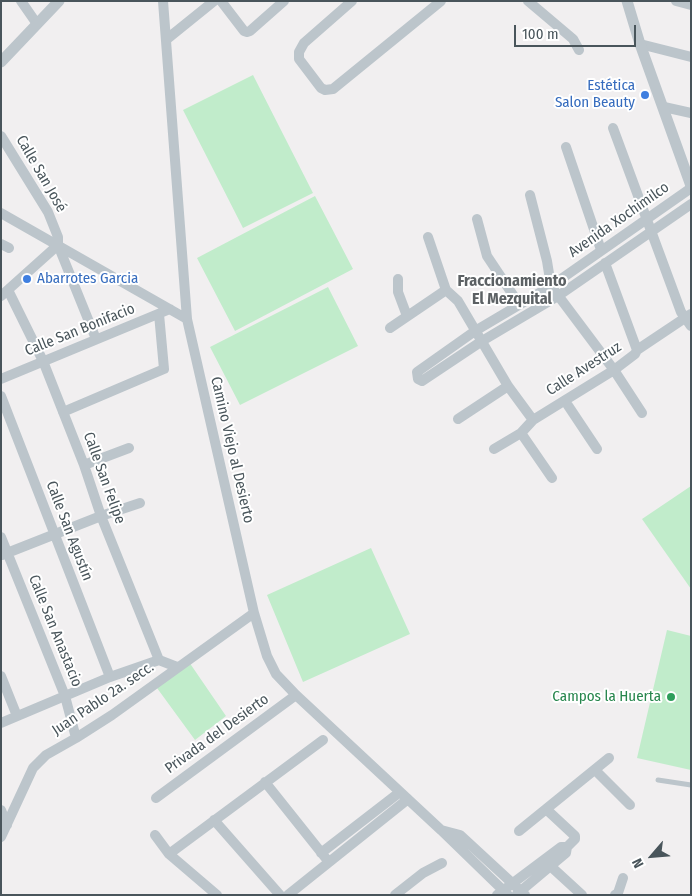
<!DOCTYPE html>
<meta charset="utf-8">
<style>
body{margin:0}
#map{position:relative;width:692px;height:896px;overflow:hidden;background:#f1eff0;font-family:"Fira Sans Condensed",sans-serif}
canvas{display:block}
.frame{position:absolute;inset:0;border:2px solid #49555b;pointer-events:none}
.north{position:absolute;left:627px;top:831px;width:50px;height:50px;-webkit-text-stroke:4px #fff;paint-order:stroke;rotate:243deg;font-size:14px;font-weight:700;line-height:20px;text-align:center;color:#49555b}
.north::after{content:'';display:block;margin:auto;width:18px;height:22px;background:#49555b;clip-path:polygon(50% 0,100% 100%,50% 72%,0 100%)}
.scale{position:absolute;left:514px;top:25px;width:122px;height:22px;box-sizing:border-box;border:2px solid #49555b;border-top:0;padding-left:6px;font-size:15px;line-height:18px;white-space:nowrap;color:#49555b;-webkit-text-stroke:4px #fff;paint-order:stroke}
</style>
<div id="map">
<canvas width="692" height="896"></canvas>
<div class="frame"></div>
<div class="north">N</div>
<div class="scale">100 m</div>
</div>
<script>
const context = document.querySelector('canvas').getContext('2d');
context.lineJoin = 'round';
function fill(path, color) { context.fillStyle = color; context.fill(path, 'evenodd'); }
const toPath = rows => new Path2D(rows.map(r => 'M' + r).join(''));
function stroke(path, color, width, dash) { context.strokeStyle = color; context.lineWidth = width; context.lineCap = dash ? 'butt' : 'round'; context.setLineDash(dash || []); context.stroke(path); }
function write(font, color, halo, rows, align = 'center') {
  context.font = font + ' "Fira Sans Condensed",sans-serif'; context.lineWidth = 4; context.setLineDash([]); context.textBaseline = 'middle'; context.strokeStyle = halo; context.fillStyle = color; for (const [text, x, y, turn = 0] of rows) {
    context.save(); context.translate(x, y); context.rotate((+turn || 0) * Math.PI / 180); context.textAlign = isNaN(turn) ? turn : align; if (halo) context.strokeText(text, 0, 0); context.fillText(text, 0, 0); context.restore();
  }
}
const green = toPath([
 [253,75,313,193,243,228,183,110],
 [315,196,353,269,235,331,197,258],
 [328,287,358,346,240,405,210,347],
 [691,486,691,589,642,519],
 [371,548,410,634,303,682,267,595],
 [667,630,691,636,691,770,637,758],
 [189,662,226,716,195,740,157,688]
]);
const service = toPath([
 [658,780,691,785]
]);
const minor = toPath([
 [21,1,37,24],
 [163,1,187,319,254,613,267,656,276,674,296,695,441,830],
 [221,1,244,31,247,32,250,31,284,1],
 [352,1,304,43,299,52,299,59,321,88,325,90,333,89,441,1],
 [528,1,573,39,579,50],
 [676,1,691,5],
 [167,39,214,1],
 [640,44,691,57],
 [664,107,691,113],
 [613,128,674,293,681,312,691,326],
 [1,136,48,212,58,237,58,245,96,339],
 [566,147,601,250],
 [691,188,551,286,475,331,417,372,418,379,422,381,482,341,558,296,691,204],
 [530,195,547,261,551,286,614,370,642,413],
 [1,213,187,319],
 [477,219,487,256,519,304],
 [428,237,446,290,458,301,508,386,533,420],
 [1,244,9,248],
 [605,263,637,350],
 [398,279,398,292,407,316],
 [8,290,43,361,84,465,101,516,159,660,177,667],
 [1,296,58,245],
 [390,328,446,290],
 [1,379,170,309],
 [1,396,110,677],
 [565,401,597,449],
 [63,412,164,369,159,314],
 [458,419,508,386],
 [521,433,552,478],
 [494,449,521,433,533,420,614,370,635,354,637,350,691,314],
 [84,465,129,448],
 [1,537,65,696,76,738],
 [2,555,101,516,140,503],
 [1,676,17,716],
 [1,723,110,677,159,660],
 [595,770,630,805],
 [265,782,328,861],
 [156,798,296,695],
 [546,809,575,836,575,839,567,847],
 [1,810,7,825],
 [214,820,280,895],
 [519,831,609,758],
 [155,835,169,854,217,895],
 [1,837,33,768,46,755,76,738,112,715,254,613],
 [321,853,400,792],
 [169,854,323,740],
 [546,862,582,895],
 [288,895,408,799],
 [395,895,423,873,442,863],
 [497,895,561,847,567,847,566,853,517,894],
 [508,895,441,830,460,835,525,895],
 [615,895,618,893,623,878]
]);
const tertiary = toPath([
 [627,1,640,44,691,186],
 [1,62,59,1]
]);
const markers = [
 [645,95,5,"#3f7fe0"],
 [27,279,5,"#3f7fe0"],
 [671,697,5,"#2e9e5b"]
];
const shopNames = [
 ["Estética",635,86],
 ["Salon Beauty",635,103],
 ["Abarrotes Garcia",37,279,"left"]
];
const streetNames = [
 ["Calle San José",41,174,60],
 ["Avenida Xochimilco",619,220,-35],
 ["Calle San Bonifacio",80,330,-22],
 ["Calle Avestruz",584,369,-33],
 ["Camino Viejo al Desierto",232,450,77],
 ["Calle San Felipe",104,478,70],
 ["Calle San Agustín",69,531,69],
 ["Calle San Anastacio",55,631,68],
 ["Juan Pablo 2a. secc.",103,699,-34],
 ["Privada del Desierto",217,734,-36]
];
const leisureNames = [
 ["Campos la Huerta",661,697]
];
const neighbourhoodNames = [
 ["Fraccionamiento",512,282],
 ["El Mezquital",512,300]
];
fill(green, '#c1eccb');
stroke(service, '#bcc5cb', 5);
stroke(minor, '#bcc5cb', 10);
stroke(tertiary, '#bcc5cb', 11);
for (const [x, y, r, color] of markers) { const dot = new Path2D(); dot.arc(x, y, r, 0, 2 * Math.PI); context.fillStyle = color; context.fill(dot); stroke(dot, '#fff', 2); }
write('15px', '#366cbe', '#fff', shopNames, 'right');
write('15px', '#49555b', '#fff', streetNames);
write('15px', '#27864d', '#fff', leisureNames, 'right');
write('bold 16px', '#5c6164', '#fff', neighbourhoodNames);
</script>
